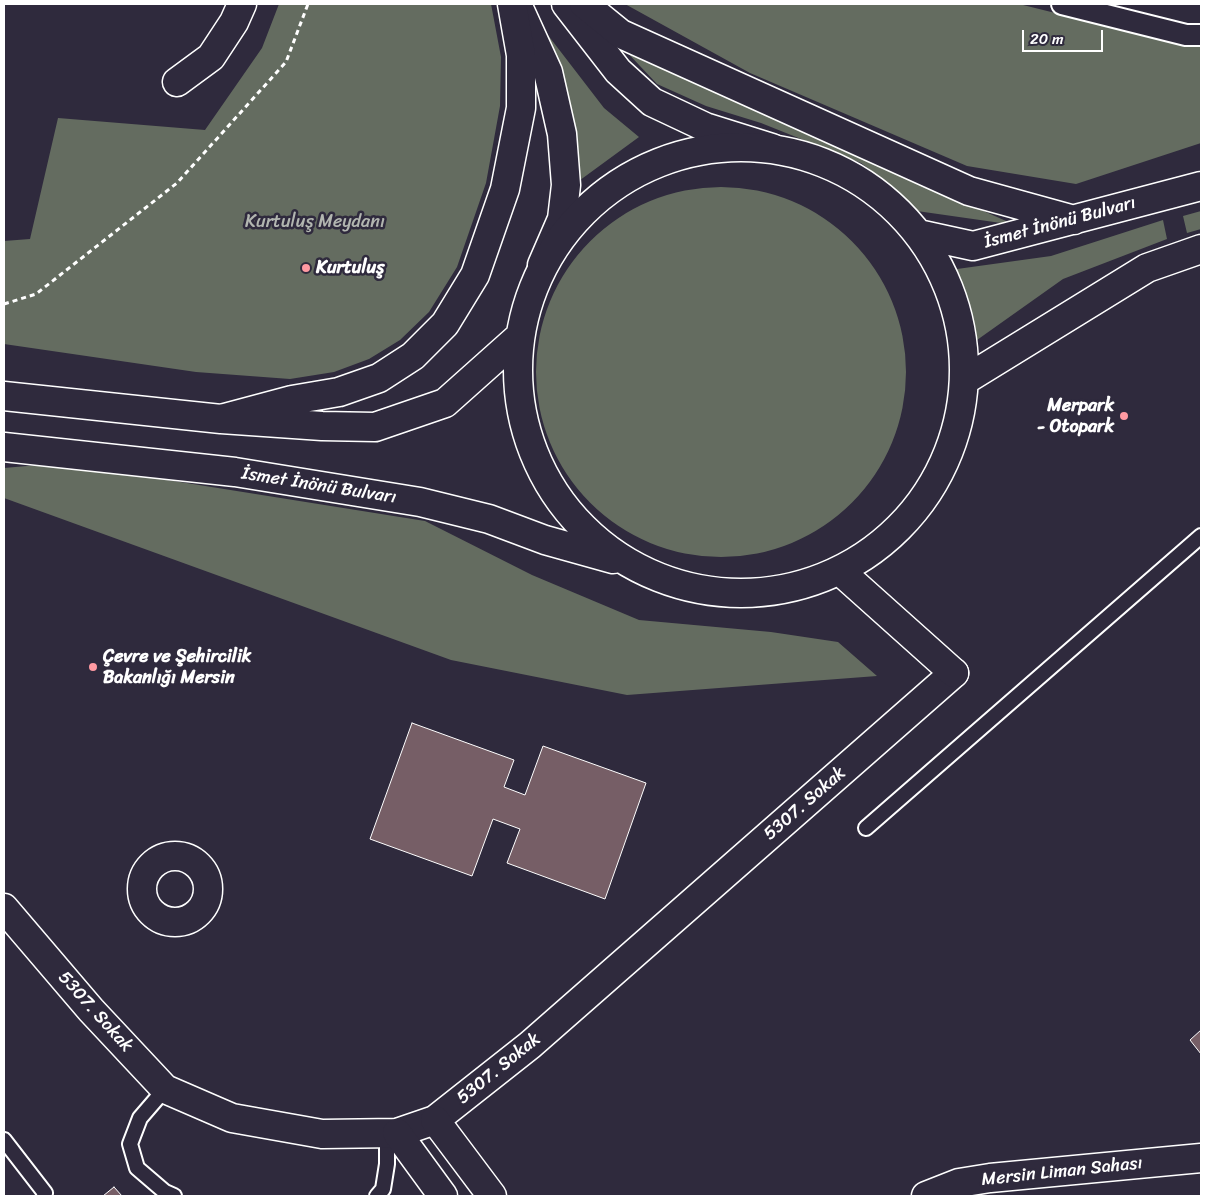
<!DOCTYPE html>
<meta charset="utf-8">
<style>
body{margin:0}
#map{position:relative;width:1205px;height:1200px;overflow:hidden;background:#2f2a3d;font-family:Sriracha,sans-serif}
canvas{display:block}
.frame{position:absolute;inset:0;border:5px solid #fff;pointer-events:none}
.scale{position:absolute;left:1022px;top:30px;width:81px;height:22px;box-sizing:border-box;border:2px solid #fff;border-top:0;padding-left:6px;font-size:15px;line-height:18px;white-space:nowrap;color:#fff;-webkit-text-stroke:4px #2f2a3d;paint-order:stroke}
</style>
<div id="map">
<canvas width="1205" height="1200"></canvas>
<div class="frame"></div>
<div class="scale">20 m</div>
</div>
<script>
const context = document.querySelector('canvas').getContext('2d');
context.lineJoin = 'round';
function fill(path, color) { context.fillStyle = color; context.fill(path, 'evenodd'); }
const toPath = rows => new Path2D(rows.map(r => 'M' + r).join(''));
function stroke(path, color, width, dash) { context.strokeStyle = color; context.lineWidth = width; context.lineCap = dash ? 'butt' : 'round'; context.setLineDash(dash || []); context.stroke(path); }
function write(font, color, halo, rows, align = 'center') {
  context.font = font + ' Sriracha,sans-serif'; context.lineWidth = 5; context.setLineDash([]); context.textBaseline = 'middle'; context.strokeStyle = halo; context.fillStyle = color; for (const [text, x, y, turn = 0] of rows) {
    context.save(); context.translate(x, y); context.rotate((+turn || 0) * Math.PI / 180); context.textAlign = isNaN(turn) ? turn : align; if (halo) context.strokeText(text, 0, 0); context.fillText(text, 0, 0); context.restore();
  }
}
const green = toPath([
 [279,4,491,4,501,57,500,106,486,183,457,267,429,312,400,340,369,359,334,372,290,379,196,372,4,344,4,241,30,239,58,118,205,130,262,48],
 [524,4,604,108,639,137,572,186],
 [625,4,1019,4,1172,42,1201,45,1201,143,1076,184,967,166,750,73],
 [622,47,746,105,1015,225,917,211,892,186,861,163,761,123,706,106,657,84],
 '536 372a185 185 0 1 1 370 0a185 185 0 1 1-370 0Z',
 [1201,211,1201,229,1187,233,1183,216],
 [1163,220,1167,239,1063,279,977,340,957,269,1051,256],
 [61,463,425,521,532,575,639,620,771,632,838,642,877,676,627,695,451,660,4,498,4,468]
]);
const building = toPath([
 [412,723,514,760,504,787,525,795,543,746,646,783,605,899,507,863,520,829,493,819,472,876,370,839,412,723],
 [1201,1030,1201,1054,1190,1040,1201,1030],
 [114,1187,122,1196,103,1196,114,1187]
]);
const path = toPath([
 [4,304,36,294,177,183,286,62,308,4]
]);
const service = toPath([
 [866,828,1201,536],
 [165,1089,140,1118,130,1144,137,1168,165,1192,174,1196],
 [4,1140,45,1193,44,1196],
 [377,1196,383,1189,387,1164,387,1133]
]);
const pedestrian = toPath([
 [1062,4,1186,35,1201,35]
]);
const minor = toPath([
 [177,82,211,57,234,22,242,4],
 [4,908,91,1010,165,1089,232,1118,322,1134,397,1133,435,1120,530,1045,954,673]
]);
const tertiary = toPath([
 '142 889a33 33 0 1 1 66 0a33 33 0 1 1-66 0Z',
 [435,1120,492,1196],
 [397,1133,443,1196],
 [926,1196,959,1183,990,1178,1201,1158]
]);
const secondary = toPath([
 [517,4,548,72,562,134,566,185,562,219,542,265],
 [566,4,618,71,652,102,705,127,772,148]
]);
const primary = toPath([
 [584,4,621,34,969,191,1074,220],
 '518 370a223 223 0 1 1 446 0a223 223 0 1 1-446 0Z',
 [918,234,973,246,1201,186],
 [965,380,1147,268,1201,249],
 [4,396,221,419,322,426,375,427,445,403,519,337],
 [221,419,292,400,339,392,379,378,413,356,445,324,475,275,505,189,521,108,521,55,512,4],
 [4,447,235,472,420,502,489,519,545,540,613,559],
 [840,571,954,673]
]);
const markers = [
 [306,268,5,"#ff9aa2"],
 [1124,416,5,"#ff9aa2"],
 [93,667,5,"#ff9aa2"]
];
const parkNames = [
 ["Kurtuluş Meydanı",315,222]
];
const streetNames = [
 ["İsmet İnönü Bulvarı",1060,223,-15],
 ["İsmet İnönü Bulvarı",319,486,9],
 ["5307. Sokak",805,804,-41],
 ["5307. Sokak",95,1012,48],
 ["5307. Sokak",499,1069,-39],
 ["Mersin Liman Sahası",1062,1172,-6]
];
const poiNames = [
 ["Kurtuluş",316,268],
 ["Merpark",1114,406,"right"],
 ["- Otopark",1114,427,"right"],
 ["Çevre ve Şehircilik",103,657],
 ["Bakanlığı Mersin",103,678]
];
fill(green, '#646c60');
fill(building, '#765e66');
stroke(building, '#fff', 1);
stroke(service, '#fff', 18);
stroke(pedestrian, '#fff', 24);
stroke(minor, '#fff', 31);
stroke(tertiary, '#fff', 31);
stroke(secondary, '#fff', 31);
stroke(primary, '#fff', 31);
stroke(path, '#fff', 3, [5, 4]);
stroke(service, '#2f2a3d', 14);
stroke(pedestrian, '#2f2a3d', 20);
stroke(minor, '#2f2a3d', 28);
stroke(tertiary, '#2f2a3d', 28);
stroke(secondary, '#2f2a3d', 28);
stroke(primary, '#2f2a3d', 28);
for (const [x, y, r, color] of markers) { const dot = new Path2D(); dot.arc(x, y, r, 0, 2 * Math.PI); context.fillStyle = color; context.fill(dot); stroke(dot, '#2f2a3d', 2); }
write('18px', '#b2b6b0', '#2f2a3d', parkNames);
write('18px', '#fff', '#2f2a3d', streetNames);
write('bold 18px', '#fff', '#2f2a3d', poiNames, 'left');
</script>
